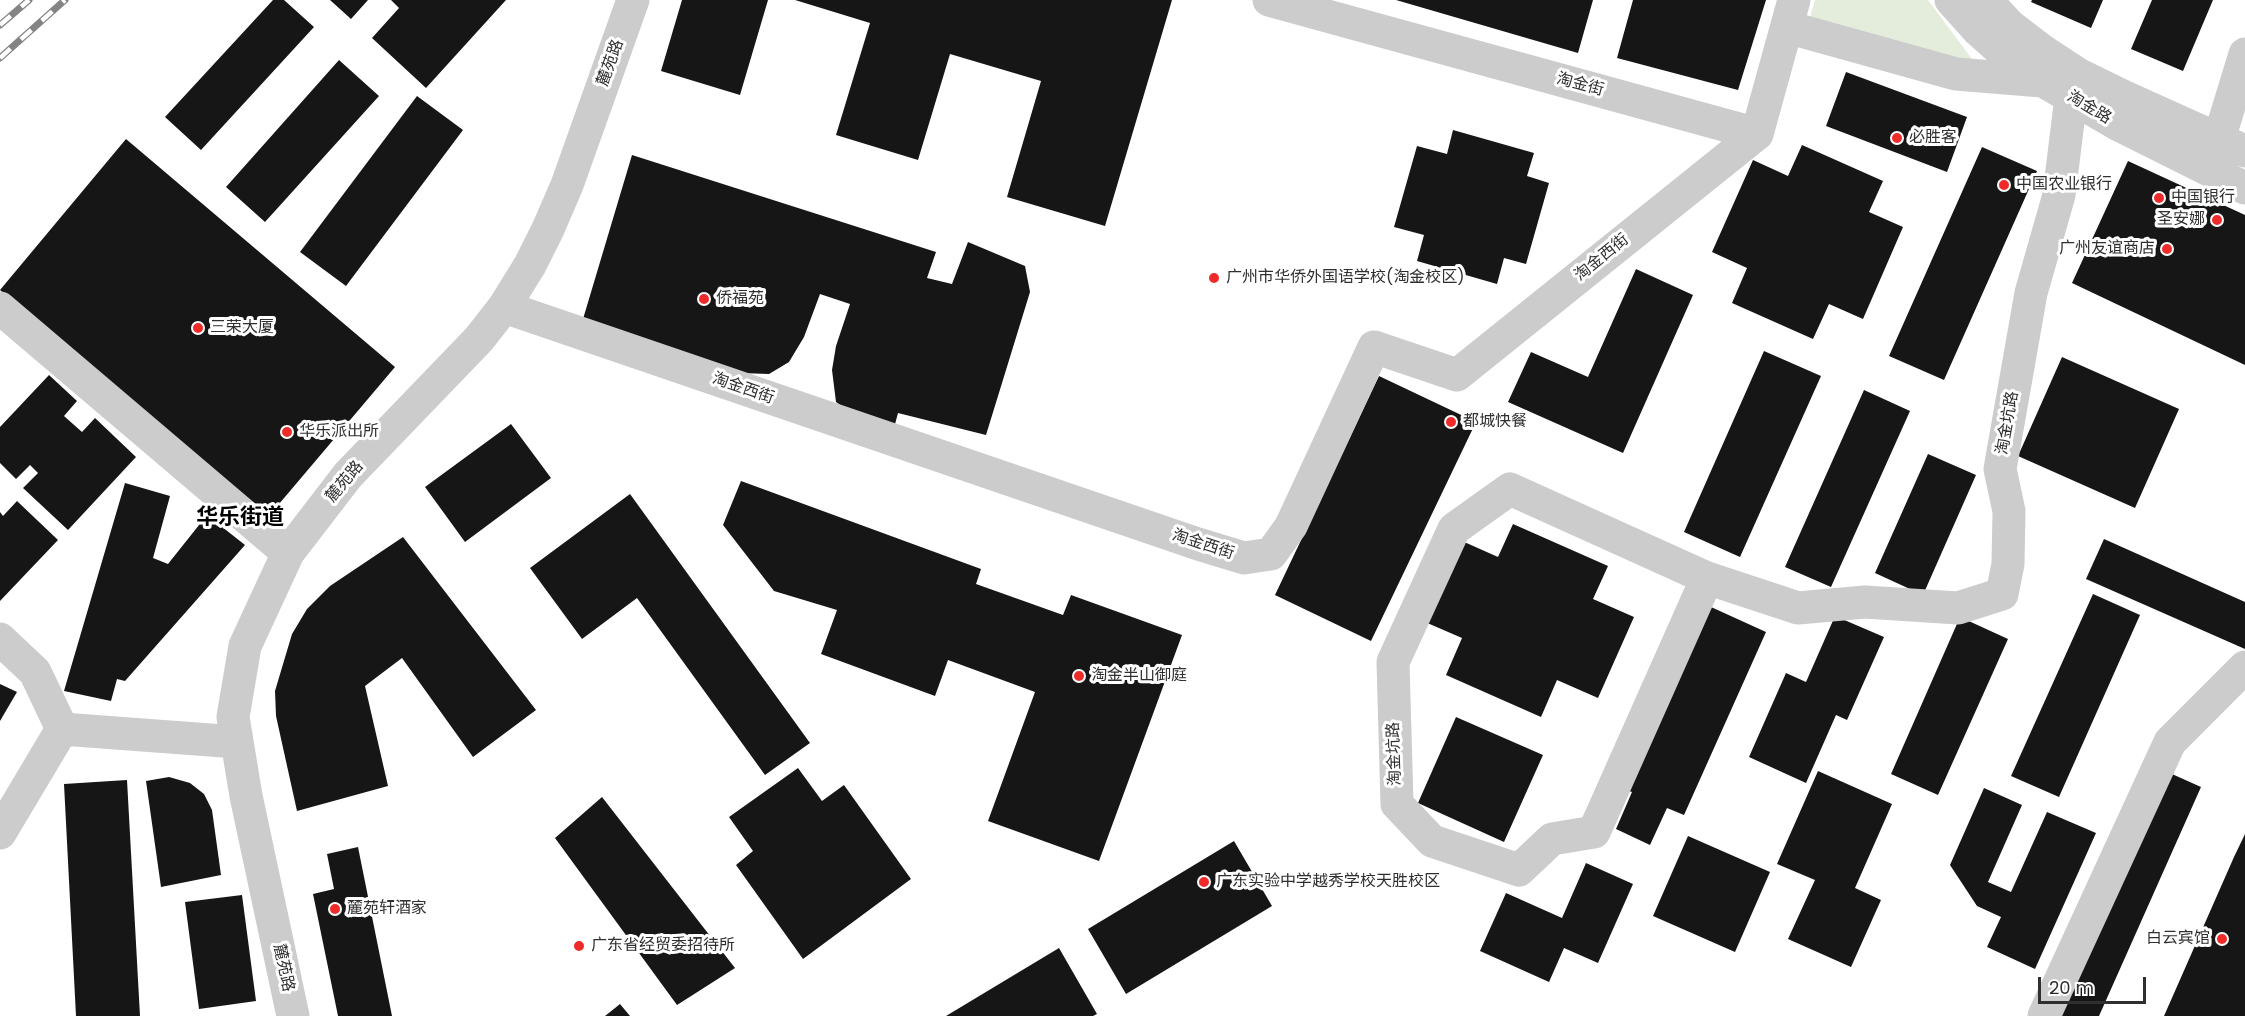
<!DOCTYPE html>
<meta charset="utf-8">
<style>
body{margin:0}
#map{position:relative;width:2245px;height:1016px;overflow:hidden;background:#fff;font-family:Poppins,sans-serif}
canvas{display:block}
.scale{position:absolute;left:2038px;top:977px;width:108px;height:27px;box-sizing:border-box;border:3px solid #2f2f2f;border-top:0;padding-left:8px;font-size:18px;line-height:21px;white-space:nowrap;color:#2f2f2f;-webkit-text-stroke:4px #fff;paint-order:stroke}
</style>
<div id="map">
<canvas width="2245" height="1016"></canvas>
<div class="scale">20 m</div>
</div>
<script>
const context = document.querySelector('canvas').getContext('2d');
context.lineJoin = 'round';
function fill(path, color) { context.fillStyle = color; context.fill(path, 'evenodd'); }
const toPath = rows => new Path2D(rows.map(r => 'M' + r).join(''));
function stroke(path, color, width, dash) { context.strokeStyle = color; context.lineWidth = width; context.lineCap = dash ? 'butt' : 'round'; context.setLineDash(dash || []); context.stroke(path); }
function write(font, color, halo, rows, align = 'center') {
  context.font = font + ' Poppins,"Noto Sans SC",sans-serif'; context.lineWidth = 6; context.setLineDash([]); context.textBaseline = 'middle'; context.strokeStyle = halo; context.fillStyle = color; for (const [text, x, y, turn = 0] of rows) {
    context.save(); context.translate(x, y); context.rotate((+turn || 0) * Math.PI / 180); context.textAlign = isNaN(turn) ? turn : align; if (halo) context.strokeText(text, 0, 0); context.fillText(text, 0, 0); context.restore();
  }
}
const green = toPath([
 [1815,0,1928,0,1975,63,1810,17]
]);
const building = toPath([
 [273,0,284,0,314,27,201,150,165,117],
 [330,0,368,0,351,19],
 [391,0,506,0,426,88,372,38,399,8],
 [682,0,768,0,740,95,661,71],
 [795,0,1172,0,1105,226,1007,197,1041,81,950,54,918,160,836,135,870,23],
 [1396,0,1593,0,1578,53],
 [1633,0,1766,0,1738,90,1617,58],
 [2032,0,2103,0,2091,28,2031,2],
 [2152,0,2213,0,2183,71,2131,49],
 [339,60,379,96,265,222,226,187],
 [1846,72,1967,117,1947,172,1826,126],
 [417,96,463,130,346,286,300,252],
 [1453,130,1534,153,1527,176,1549,183,1526,264,1504,258,1497,284,1417,261,1424,235,1394,227,1417,146,1447,154],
 [126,139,395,367,268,517,0,290],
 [1802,145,1883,181,1869,212,1903,227,1863,319,1829,304,1813,339,1732,303,1747,268,1712,252,1753,160,1788,176],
 [1982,147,2037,171,1944,380,1889,356],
 [632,155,936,252,927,278,952,284,968,242,1025,266,1030,292,986,435,898,413,894,428,846,409,836,402,832,370,836,346,850,304,820,294,804,337,789,362,769,374,740,373,583,319],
 [2128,161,2245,215,2245,365,2072,283],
 [1636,269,1693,295,1623,453,1508,402,1531,352,1588,377],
 [1764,351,1821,376,1740,557,1684,532],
 [2062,357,2179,409,2135,508,2018,456],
 [49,375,77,401,64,416,82,432,95,418,136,457,68,530,23,488,38,473,30,465,16,479,0,463,0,427],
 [1379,376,1476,422,1371,641,1275,595],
 [1864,390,1910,411,1831,587,1785,567],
 [511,424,551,478,465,542,425,487],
 [1928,454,1976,475,1923,595,1875,573],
 [741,481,981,569,976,584,1063,615,1071,595,1182,635,1099,861,988,821,1035,692,948,660,935,696,821,654,837,610,774,591,723,525],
 [125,483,170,496,153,558,168,564,207,515,245,545,125,681,117,679,111,701,64,691],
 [630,494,810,743,765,775,637,598,582,639,530,568],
 [17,501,58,540,0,601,0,512,3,516],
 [1513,524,1608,566,1593,599,1634,617,1598,698,1557,680,1541,717,1446,675,1462,638,1425,622,1462,541,1498,557],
 [403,537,536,710,473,757,402,658,365,686,388,786,297,811,276,716,275,691,292,634,307,609,330,586],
 [2104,539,2245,602,2245,649,2086,579],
 [2093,594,2140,615,2059,797,2011,776],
 [1711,607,1766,632,1684,815,1667,808,1650,845,1616,829,1632,792,1629,791],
 [1835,616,1884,637,1847,720,1836,715,1806,783,1749,757,1786,673,1806,682],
 [1960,617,2008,639,1938,795,1891,774],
 [0,684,17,692,0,721],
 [1456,717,1543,755,1504,842,1418,803],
 [798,768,822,801,844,785,911,879,803,959,736,865,753,851,729,817],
 [2163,770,2201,787,2099,1016,2053,1016],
 [1818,771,1892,804,1855,888,1881,900,1851,967,1788,939,1815,880,1777,864],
 [169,777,190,783,204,794,212,810,221,875,161,887,146,781],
 [127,780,140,1016,76,1016,64,784],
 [1984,788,2022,805,1988,882,2011,892,2047,812,2096,833,2035,969,1987,947,2001,917,1977,906,1950,865],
 [602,797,735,968,677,1005,555,838],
 [2245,834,2245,1016,2164,1016,2234,857],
 [1688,836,1770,872,1735,952,1653,916],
 [1234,841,1272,906,1126,994,1088,929],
 [358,847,392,1016,338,1016,313,894,334,889,327,854],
 [1586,863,1633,884,1598,963,1564,948,1549,982,1480,951,1506,893,1562,918],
 [242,895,256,1001,199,1009,185,902],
 [1059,948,1097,1014,1093,1016,946,1016],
 [620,1004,630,1016,605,1016]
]);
const minor = toPath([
 [1269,0,1757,134,1794,0],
 [1951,0,1978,30,2006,55,2050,85,2117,124,2245,188],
 [1986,0,2009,25,2043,51,2078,74,2125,97,2245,151],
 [1787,27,1956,74,2042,81],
 [2219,139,2245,54],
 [504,307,1198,544,1244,558,1271,554,1291,526,1374,347,1457,375,1757,134],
 [0,308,288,553],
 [1707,578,1594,832,1552,839,1519,870,1432,841,1397,804,1393,662,1454,529,1510,489,1707,578,1798,608,1865,602,1958,608,2002,594,2008,564,2009,511,2000,469,2031,293,2059,195,2071,97],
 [0,639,35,672,62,729],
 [62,729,237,742],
 [0,833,62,729],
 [293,1016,246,796,233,717,245,646,288,553,348,475,479,339,504,307,530,265,548,229,567,185,633,0],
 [2044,1016,2170,742,2245,667]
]);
const rail = toPath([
 [0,25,29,0],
 [0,58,65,0]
]);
const markers = [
 [1897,138,6,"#ee2b29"],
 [2004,185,6,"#ee2b29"],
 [2159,198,6,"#ee2b29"],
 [2217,220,6,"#ee2b29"],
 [2167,249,6,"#ee2b29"],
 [1214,278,6,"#ee2b29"],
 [704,299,6,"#ee2b29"],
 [198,328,6,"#ee2b29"],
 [1451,422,6,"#ee2b29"],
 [287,432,6,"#ee2b29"],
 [1079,676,6,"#ee2b29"],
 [1204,882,6,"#ee2b29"],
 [335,909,6,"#ee2b29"],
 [2222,939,6,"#ee2b29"],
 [579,946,6,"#ee2b29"]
];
const streetNames = [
 ["麓苑路",611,63,-70],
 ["淘金街",1580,85,15],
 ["淘金路",2089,108,31],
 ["淘金西街",1602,258,-39],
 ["淘金西街",743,389,19],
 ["淘金坑路",2008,423,-80],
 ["麓苑路",345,482,-50],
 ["淘金西街",1203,545,18],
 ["淘金坑路",1395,754,-92],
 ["麓苑路",283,968,78]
];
const poiNames = [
 ["必胜客",1909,138],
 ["中国农业银行",2016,185],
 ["中国银行",2171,198],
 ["圣安娜",2205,220,"right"],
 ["广州友谊商店",2155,249,"right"],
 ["广州市华侨外国语学校(淘金校区)",1226,278],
 ["侨福苑",716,299],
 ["三荣大厦",210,328],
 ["都城快餐",1463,422],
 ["华乐派出所",299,432],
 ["淘金半山御庭",1091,676],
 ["广东实验中学越秀学校天胜校区",1216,882],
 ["麓苑轩酒家",347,909],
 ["白云宾馆",2210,939,"right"],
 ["广东省经贸委招待所",591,946]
];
const districtNames = [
 ["华乐街道",240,518]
];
fill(green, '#e4eddc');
fill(building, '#161616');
stroke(minor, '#ccc', 33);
stroke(rail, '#848484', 7);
stroke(rail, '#fff', 4.5, [14]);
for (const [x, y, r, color] of markers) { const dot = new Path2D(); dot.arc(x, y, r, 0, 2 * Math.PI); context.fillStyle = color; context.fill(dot); stroke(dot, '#fff', 2); }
write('16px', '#2f2f2f', '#fff', streetNames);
write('16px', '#2f2f2f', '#fff', poiNames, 'left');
write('bold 22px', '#000', '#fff', districtNames);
</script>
